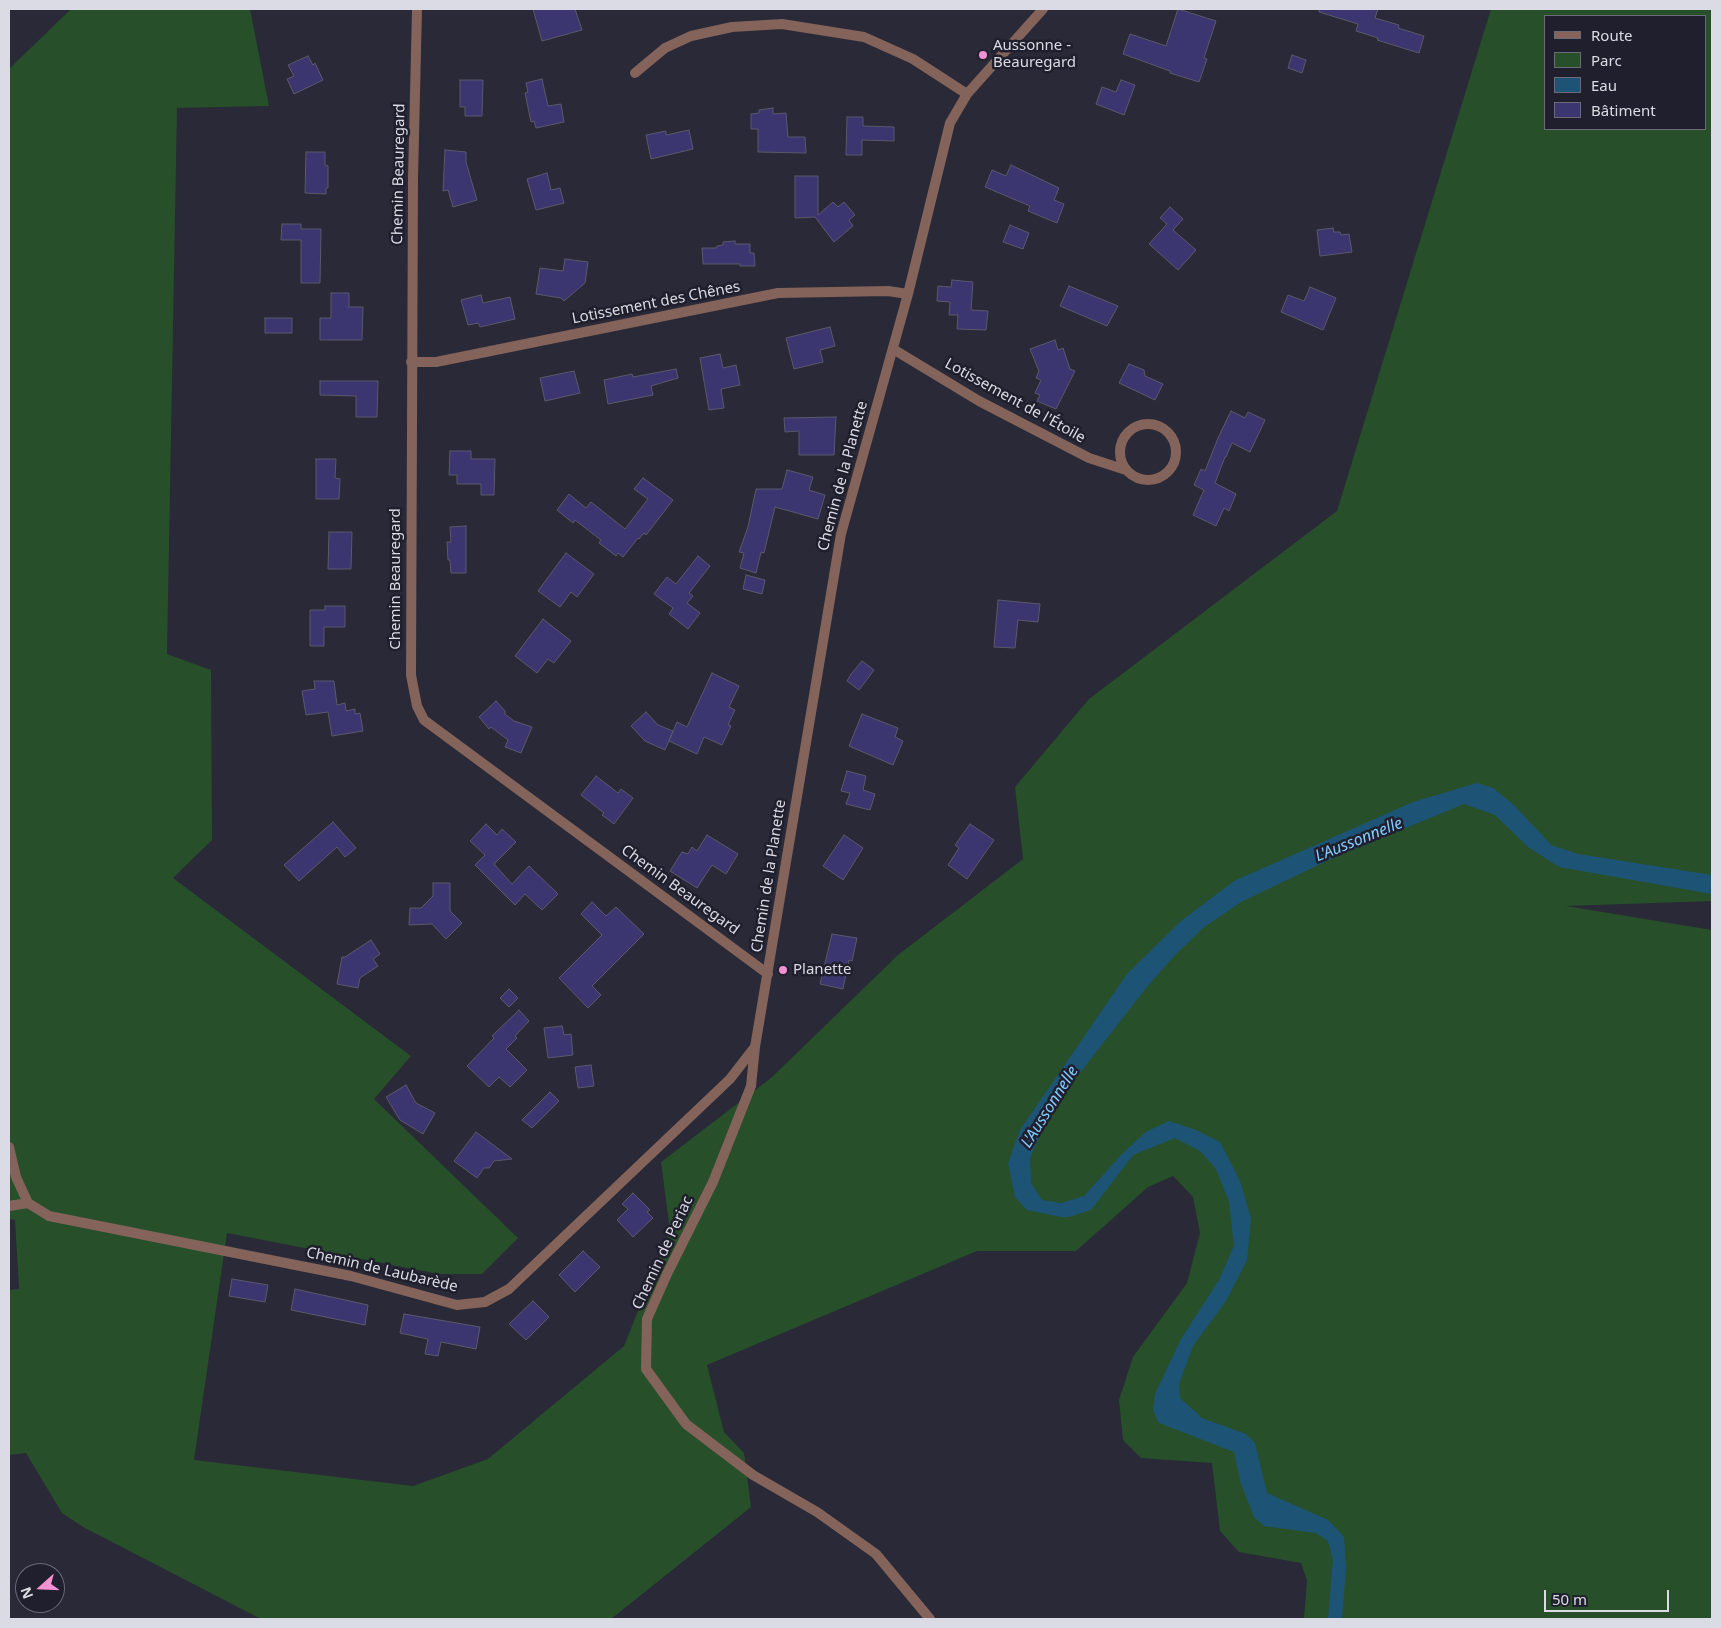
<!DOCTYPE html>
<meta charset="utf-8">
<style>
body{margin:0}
#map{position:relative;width:1721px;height:1628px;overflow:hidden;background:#292937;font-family:"Noto Sans",sans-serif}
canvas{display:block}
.frame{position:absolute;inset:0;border:10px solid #dbdbe5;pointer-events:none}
.legend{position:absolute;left:1544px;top:15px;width:162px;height:115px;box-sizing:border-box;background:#201f2d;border:1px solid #6b6a77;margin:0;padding:6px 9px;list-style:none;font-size:15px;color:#dbdbe5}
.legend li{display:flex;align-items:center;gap:10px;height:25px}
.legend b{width:25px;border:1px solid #6b6a77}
.north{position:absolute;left:15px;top:1563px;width:50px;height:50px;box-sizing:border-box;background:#201f2d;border:1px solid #6b6a77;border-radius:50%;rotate:250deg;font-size:14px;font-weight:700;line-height:20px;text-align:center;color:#dbdbe5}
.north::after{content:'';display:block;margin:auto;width:18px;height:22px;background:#f491d3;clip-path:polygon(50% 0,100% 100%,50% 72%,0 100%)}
.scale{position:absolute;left:1544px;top:1590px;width:125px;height:22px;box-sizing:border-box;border:2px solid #dbdbe5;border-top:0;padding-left:6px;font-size:15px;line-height:18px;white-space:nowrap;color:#dbdbe5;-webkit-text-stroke:4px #201f2d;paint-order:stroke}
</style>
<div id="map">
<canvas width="1721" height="1628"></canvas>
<div class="frame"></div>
<ul class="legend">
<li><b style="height:6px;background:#83635a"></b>Route</li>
<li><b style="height:14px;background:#274f2a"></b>Parc</li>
<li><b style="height:14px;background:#1d5476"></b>Eau</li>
<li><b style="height:14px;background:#3b3570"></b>Bâtiment</li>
</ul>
<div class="north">N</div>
<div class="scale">50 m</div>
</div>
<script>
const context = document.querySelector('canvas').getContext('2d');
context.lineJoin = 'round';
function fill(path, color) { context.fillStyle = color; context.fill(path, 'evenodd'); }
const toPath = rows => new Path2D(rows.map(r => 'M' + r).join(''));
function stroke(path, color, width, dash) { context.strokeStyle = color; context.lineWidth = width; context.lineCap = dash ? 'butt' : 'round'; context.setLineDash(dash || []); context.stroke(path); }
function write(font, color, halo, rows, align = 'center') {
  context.font = font + ' "Noto Sans",sans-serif'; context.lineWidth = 5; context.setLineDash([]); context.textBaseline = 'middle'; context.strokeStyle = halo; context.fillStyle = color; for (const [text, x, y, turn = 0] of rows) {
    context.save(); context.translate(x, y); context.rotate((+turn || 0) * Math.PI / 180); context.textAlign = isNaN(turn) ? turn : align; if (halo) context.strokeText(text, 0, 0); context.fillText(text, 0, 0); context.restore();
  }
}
const green = toPath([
 [71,9,250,9,269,106,177,108,167,654,211,670,212,840,173,878,411,1056,374,1099,518,1238,482,1274,439,1274,227,1233,194,1460,413,1486,488,1459,624,1346,670,1231,661,1162,771,1078,898,955,1023,859,1015,787,1089,699,1337,511,1491,9,1712,9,1712,901,1566,906,1712,930,1712,1619,1304,1619,1307,1580,1301,1563,1239,1552,1220,1531,1212,1463,1141,1458,1123,1440,1119,1400,1133,1357,1187,1283,1200,1233,1193,1197,1173,1176,1148,1187,1076,1251,977,1251,707,1365,724,1432,744,1453,751,1507,611,1619,261,1619,83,1527,62,1513,26,1453,9,1455,9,1290,19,1289,15,1220,9,1219,9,69],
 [1545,16,1705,16,1705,129,1545,129]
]);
const water = toPath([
 [1477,783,1493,788,1515,806,1551,845,1578,854,1712,875,1712,894,1559,867,1528,847,1495,815,1464,804,1331,859,1241,902,1203,928,1176,954,1146,988,1051,1110,1030,1158,1031,1183,1042,1200,1061,1203,1084,1196,1124,1152,1146,1132,1169,1121,1196,1130,1220,1142,1240,1181,1251,1218,1247,1260,1226,1301,1193,1346,1179,1384,1180,1398,1202,1418,1246,1434,1255,1443,1267,1493,1328,1520,1344,1537,1346,1568,1342,1619,1328,1619,1333,1560,1328,1541,1316,1533,1264,1526,1254,1517,1241,1484,1234,1452,1164,1425,1158,1422,1153,1410,1155,1394,1181,1339,1219,1280,1234,1246,1229,1202,1216,1169,1200,1151,1175,1138,1133,1155,1091,1210,1069,1217,1061,1217,1027,1210,1015,1197,1008,1163,1020,1130,1127,974,1181,921,1234,881,1413,802]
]);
const building = toPath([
 [533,9,575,9,582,30,542,41,533,9],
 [1178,9,1216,21,1204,58,1207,59,1199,82,1170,73,1170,71,1123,54,1130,34,1166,46,1178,9],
 [1319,9,1378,9,1375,18,1399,25,1398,28,1424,36,1419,53,1377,40,1378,38,1356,31,1358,24,1319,12,1319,9],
 [1292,55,1306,60,1302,73,1288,68,1292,55],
 [308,56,313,65,315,63,323,80,294,94,287,79,294,76,288,65,308,56],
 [542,79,548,106,561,104,564,122,536,128,534,121,531,122,525,93,528,92,526,83,542,79],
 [460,80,483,80,482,116,465,116,465,107,460,107,460,80],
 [1121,80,1135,85,1124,115,1096,104,1102,87,1116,92,1121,80],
 [773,108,773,114,786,113,788,137,805,137,806,153,758,152,758,129,751,129,751,114,759,113,759,110,773,108],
 [847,117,863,117,863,126,894,127,894,141,862,140,862,155,846,155,847,117],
 [689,130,693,149,651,159,646,135,666,131,666,135,689,130],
 [445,150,466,152,466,162,477,200,453,207,448,190,443,191,445,150],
 [306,152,325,152,325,165,328,166,328,188,326,188,326,194,305,193,306,152],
 [1011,165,1059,188,1054,200,1064,204,1057,223,1028,211,1030,206,985,187,992,170,1006,176,1011,165],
 [547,173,551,190,560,188,564,203,536,210,527,179,547,173],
 [795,176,818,176,818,215,833,202,838,207,844,202,855,215,849,220,853,226,834,242,815,217,795,218,795,176],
 [1170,207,1183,219,1173,230,1196,250,1178,270,1149,244,1167,224,1160,218,1170,207],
 [282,224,301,224,301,229,321,229,320,283,301,283,301,240,281,240,282,224],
 [1010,225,1029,233,1023,249,1003,242,1010,225],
 [1333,228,1334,232,1340,232,1341,235,1349,234,1352,252,1320,256,1317,230,1333,228],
 [735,241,735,244,750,244,750,253,754,253,755,266,740,266,740,264,703,264,702,248,716,248,717,246,723,245,723,242,735,241],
 [565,259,588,262,585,283,564,301,561,298,536,294,540,268,563,271,565,259],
 [952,280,973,282,971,310,988,311,986,330,957,329,958,315,949,315,950,302,937,301,938,286,951,287,952,280],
 [1069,286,1118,306,1107,326,1060,306,1069,286],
 [1310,287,1336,298,1323,330,1281,312,1288,295,1304,301,1310,287],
 [331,293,349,293,349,307,363,307,362,340,320,340,320,318,331,318,331,293],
 [481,295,483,303,510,297,515,319,480,327,478,323,468,325,461,300,481,295],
 [265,318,292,318,292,333,265,333,265,318],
 [830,327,835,346,820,350,823,362,794,369,786,338,830,327],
 [1055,340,1058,350,1063,348,1070,369,1075,371,1056,409,1037,401,1040,395,1035,393,1041,380,1036,378,1039,371,1030,349,1055,340],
 [720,354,723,368,736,365,740,385,721,389,724,408,709,410,700,358,720,354],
 [1129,364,1144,370,1145,376,1163,384,1155,400,1119,383,1129,364],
 [676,369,678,378,651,386,653,395,608,404,604,380,632,374,633,377,676,369],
 [574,371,580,393,545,401,540,378,574,371],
 [320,381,378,381,377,417,356,417,356,396,320,395,320,381],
 [1231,411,1245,418,1248,412,1265,420,1250,452,1232,443,1226,457,1225,457,1215,483,1236,494,1229,511,1224,508,1216,526,1193,515,1204,490,1194,485,1201,469,1205,471,1218,438,1231,411],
 [836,417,834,455,799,455,799,431,785,432,784,418,836,417],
 [450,451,471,451,471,459,495,459,494,495,481,495,481,484,457,484,457,475,449,475,450,451],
 [316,459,336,459,335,478,340,479,339,499,316,499,316,459],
 [787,470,813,477,809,490,825,495,818,519,775,507,764,553,761,552,756,573,740,568,744,553,739,552,748,527,756,489,782,489,787,470],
 [643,478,673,500,646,535,644,533,639,539,638,538,623,557,618,553,616,556,599,543,601,540,575,520,573,523,557,510,569,494,586,508,591,502,625,529,648,499,634,489,643,478],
 [466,526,466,573,451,573,450,560,448,560,447,542,451,542,450,527,466,526],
 [329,532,352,532,351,569,328,569,329,532],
 [566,553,594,574,577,597,571,592,560,607,538,591,566,553],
 [698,556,710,566,689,593,693,596,687,603,700,613,688,629,669,614,673,608,654,594,667,577,676,584,698,556],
 [746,575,765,580,762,594,743,589,746,575],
 [998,600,1040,604,1038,622,1018,620,1015,648,994,647,998,600],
 [325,606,345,606,345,627,324,627,324,646,310,646,310,610,325,610,325,606],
 [543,619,571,641,554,663,548,659,537,673,515,656,543,619],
 [862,661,874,670,859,690,847,681,851,674,862,661],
 [712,673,739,686,729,707,735,710,728,725,731,726,722,745,704,737,697,754,669,741,677,722,687,727,712,673],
 [314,681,334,681,337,705,345,703,346,711,355,709,355,714,360,713,363,731,332,736,328,712,306,715,302,691,315,689,314,681],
 [496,701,505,711,505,714,514,721,532,727,521,753,505,747,508,740,491,727,489,729,479,717,496,701],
 [646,712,658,725,673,731,665,750,645,741,631,726,646,712],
 [862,714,898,728,895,737,903,741,893,765,849,746,862,714],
 [847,771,866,776,863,790,875,794,870,810,846,804,850,793,841,791,847,771],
 [596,776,618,793,621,789,633,798,614,824,602,815,604,813,581,795,596,776],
 [333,822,356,848,345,857,337,847,299,881,284,865,333,822],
 [486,824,497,835,502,829,516,842,494,864,512,884,529,866,558,894,542,910,525,894,515,905,475,865,485,855,470,841,486,824],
 [970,824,994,840,967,879,948,865,959,848,955,845,970,824],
 [707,835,738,854,726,874,712,865,697,888,670,871,682,852,688,854,692,847,697,851,707,835],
 [844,835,863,848,843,880,823,866,844,835],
 [433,883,450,883,450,911,462,923,446,939,432,924,409,925,410,908,421,908,433,896,433,883],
 [592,902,606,916,616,907,644,934,592,986,601,995,588,1008,559,978,602,935,581,914,592,902],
 [832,934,857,938,852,961,849,960,843,989,820,984,832,934],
 [371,940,380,954,373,959,378,966,360,978,358,988,337,984,342,957,345,957,371,940],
 [509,989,518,998,509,1007,500,998,509,989],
 [519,1010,529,1021,515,1036,517,1038,506,1049,527,1070,510,1087,499,1077,489,1087,467,1066,494,1038,492,1036,519,1010],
 [562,1026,564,1035,571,1034,573,1055,548,1058,544,1028,562,1026],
 [591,1065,594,1086,578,1088,575,1067,591,1065],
 [406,1085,416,1103,435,1113,423,1134,400,1120,386,1097,406,1085],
 [550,1092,559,1101,532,1128,522,1120,550,1092],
 [476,1132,512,1159,494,1161,489,1168,484,1168,477,1178,454,1161,476,1132],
 [633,1193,650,1210,647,1212,653,1218,633,1237,617,1220,628,1209,622,1204,633,1193],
 [583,1251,600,1267,575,1292,559,1275,583,1251],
 [232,1279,268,1285,265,1302,229,1296,232,1279],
 [295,1289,368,1305,365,1325,291,1310,295,1289],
 [533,1301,549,1317,526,1340,509,1324,533,1301],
 [404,1314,480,1327,476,1349,441,1342,438,1356,425,1354,428,1339,400,1333,404,1314]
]);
const minor = toPath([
 [417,9,413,179,411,675,417,706,424,720,768,974],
 [635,73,665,48,691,36,732,27,782,24,864,37,913,59,967,94],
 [893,349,979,401,1089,458,1126,470],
 [411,362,436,362,778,293,888,291,908,294],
 '1120 452a28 28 0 1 1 56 0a28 28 0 1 1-56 0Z',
 [9,1147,16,1177,28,1203,49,1216,351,1276,457,1305,485,1302,509,1289,730,1079,754,1048],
 [9,1206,28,1203],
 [930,1619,876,1554,817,1512,753,1475,686,1424,646,1369,647,1319,667,1274,713,1182,751,1086,755,1047,841,534,908,294,950,123,967,94,1043,9]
]);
const markers = [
 [983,55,5,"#f491d3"],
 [783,970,5,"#f491d3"]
];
const poiNames = [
 ["Aussonne -",993,46],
 ["Beauregard",993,63],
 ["Planette",793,970]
];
const streetNames = [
 ["Chemin Beauregard",399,174,-89],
 ["Lotissement des Chênes",656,303,-11],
 ["Lotissement de l'Étoile",1015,401,29],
 ["Chemin de la Planette",843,476,-75],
 ["Chemin Beauregard",396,579,-90],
 ["Chemin de la Planette",769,876,-81],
 ["Chemin Beauregard",680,890,36],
 ["Chemin de Periac",663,1253,-65],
 ["Chemin de Laubarède",382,1270,13]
];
const waterNames = [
 ["L'Aussonnelle",1359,840,-22],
 ["L'Aussonnelle",1050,1107,-58]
];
fill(green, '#274f2a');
fill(water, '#1d5476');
fill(building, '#3b3570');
stroke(building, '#595a6a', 1);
stroke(minor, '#83635a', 10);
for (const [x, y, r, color] of markers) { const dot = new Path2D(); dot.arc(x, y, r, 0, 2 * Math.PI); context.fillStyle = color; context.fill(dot); stroke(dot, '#201f2d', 2); }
write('15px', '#dbdbe5', '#201f2d', poiNames, 'left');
write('15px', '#dbdbe5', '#201f2d', streetNames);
write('italic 16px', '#81ccfe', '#201f2d', waterNames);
</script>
